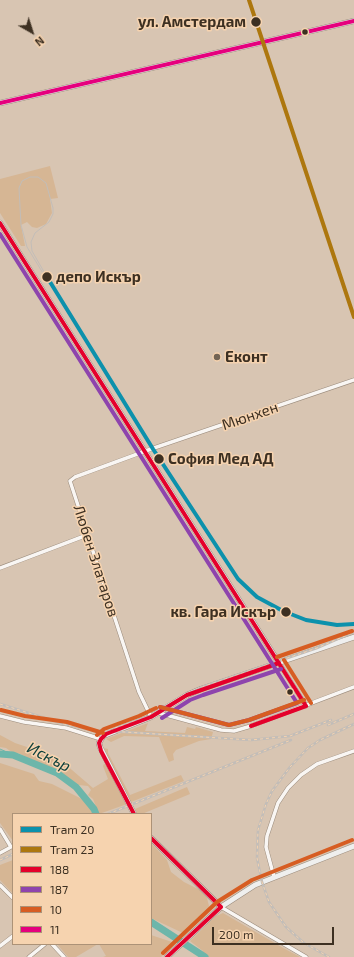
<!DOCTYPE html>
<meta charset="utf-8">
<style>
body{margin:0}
#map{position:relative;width:354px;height:957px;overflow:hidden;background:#d8c5b2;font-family:"Exo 2",sans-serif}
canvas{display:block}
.legend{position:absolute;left:12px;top:813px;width:140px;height:132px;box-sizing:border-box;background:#f6d3af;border:1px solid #ac9277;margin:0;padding:5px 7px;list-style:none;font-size:12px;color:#3d3022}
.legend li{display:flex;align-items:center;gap:8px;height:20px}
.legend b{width:20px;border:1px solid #ac9277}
.north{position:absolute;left:12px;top:12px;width:40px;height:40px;-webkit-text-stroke:3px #f6d3af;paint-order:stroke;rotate:141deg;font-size:11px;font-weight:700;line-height:16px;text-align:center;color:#3d3022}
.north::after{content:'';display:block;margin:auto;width:14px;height:18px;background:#3d3022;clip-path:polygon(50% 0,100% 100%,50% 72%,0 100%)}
.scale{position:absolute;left:212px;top:927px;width:122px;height:18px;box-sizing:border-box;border:2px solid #3d3022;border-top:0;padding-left:5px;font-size:12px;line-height:14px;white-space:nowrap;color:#3d3022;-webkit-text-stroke:3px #f6d3af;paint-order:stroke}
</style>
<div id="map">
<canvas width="354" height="957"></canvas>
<ul class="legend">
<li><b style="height:5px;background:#0c91ac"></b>Tram 20</li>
<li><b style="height:5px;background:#ad770e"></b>Tram 23</li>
<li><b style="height:5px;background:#e4002b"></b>188</li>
<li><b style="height:5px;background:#8e44ad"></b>187</li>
<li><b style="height:5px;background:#d75d22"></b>10</li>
<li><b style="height:5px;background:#e5007d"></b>11</li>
</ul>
<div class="north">N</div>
<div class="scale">200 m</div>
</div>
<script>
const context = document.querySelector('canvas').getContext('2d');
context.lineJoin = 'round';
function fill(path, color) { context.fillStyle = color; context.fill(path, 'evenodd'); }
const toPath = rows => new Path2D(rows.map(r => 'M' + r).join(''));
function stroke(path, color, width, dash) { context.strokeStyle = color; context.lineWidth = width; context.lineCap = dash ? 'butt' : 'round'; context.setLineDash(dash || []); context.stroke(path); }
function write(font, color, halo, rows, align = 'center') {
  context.font = font + ' "Exo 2",sans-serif'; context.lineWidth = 3; context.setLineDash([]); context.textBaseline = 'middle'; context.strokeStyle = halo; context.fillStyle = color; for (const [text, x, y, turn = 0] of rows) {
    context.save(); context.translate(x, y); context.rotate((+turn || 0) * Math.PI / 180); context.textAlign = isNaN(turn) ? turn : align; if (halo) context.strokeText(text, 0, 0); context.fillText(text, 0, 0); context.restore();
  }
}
const green = toPath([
 [50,166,58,198,50,199,52,213,46,224,37,228,32,227,27,222,21,225,25,246,21,246,0,213,0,179],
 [148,723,145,731,185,733,187,727,195,729,196,727,213,732,211,739,199,741,176,750,173,754,174,760,169,762,159,737,124,736,111,742,106,739],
 [0,735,15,743,33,749,34,751,65,764,93,788,108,779,103,766,104,764,107,765,127,804,99,814,93,799,88,795,91,790,88,786,79,785,60,773,18,753,13,753,6,748,0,747],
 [104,748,108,749,108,753,130,795,181,775,184,781,131,802],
 [0,763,34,774,39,781,52,784,82,799,88,804,93,814,13,814,13,841,0,823],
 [187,787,190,794,142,814,137,814,135,809],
 [151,843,167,860,171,872,184,882,202,891,207,898,209,906,207,912,185,934,151,918],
 [13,860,13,894,0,880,0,865],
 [223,913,285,949,300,957,203,957,203,951,190,941,216,916],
 [151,935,175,943,161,957,103,957,106,956,99,944,151,944],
 [57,944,98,944,76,957,68,957]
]);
const stream = toPath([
 [0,749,11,754]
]);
const river = toPath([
 [0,754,13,755,57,773,76,787,94,809,96,814],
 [151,922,205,957]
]);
const street = toPath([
 [0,568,87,535],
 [279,663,306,706],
 [159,713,221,730,234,731,251,726,354,687],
 [0,716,24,722,66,728,101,739],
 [151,717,139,692,70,481,75,477,151,449,354,380],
 [0,829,11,847,0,853],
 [274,877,266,847,267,836,278,803,288,788,301,775,317,764,354,751],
 [0,885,13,898],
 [221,907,306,957],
 [52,944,64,957],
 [0,946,13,936],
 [29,957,45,944]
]);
const secondary = toPath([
 [0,103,354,21],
 [0,223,279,663],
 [134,814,100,747,99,743,103,736,151,717,187,695,201,689,354,637],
 [151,838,221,907],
 [167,957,221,907,255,885,354,846]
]);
const tram = toPath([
 [47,277,32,251,31,242,35,233,49,222,53,214,53,208,46,183,38,177,30,177,22,181,19,188,21,225,27,247,49,283]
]);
const rail = toPath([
 [0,704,64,724,93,730,251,740,290,736,331,720],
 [328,725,354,714],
 [115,728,150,716,188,694,205,686,317,648,354,632],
 [108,814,291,740],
 [0,860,13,854],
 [329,957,304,943,286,927,269,902,262,882,257,858,258,830,266,804,272,791,290,767,308,748,320,740,354,724]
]);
const bus1 = toPath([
 [0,223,306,706],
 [251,726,306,706],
 [101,739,106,734,151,717,187,695,279,663],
 [101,739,99,743,101,751,134,814],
 [151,838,221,907],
 [167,957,221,907]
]);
const bus2 = toPath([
 [0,234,297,703,249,720,229,725,160,707],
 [162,718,190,700,203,695,281,669]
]);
const bus3 = toPath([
 [277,657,352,631],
 [284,660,311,703],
 [160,707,229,725,249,720,304,700],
 [1,710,25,716,67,722,103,733],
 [97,735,104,729,139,716,156,708],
 [163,953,217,902,252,880,352,840]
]);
const bus4 = toPath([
 [0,103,354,21]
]);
const tram1 = toPath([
 [47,277,153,449,238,579,257,597,283,611,306,620,337,625,354,624]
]);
const tram2 = toPath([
 [249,0,354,317]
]);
const markers = [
 [256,22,5.5,"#3d3022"],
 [305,32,3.5,"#3d3022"],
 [47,277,5.5,"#3d3022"],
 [217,357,4,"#736454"],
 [159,459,5.5,"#3d3022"],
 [286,612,5.5,"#3d3022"],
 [290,692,3.5,"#3d3022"]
];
const stopNames = [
 ["ул. Амстердам",246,22],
 ["депо Искър",56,277,"left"],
 ["София Мед АД",168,459,"left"],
 ["кв. Гара Искър",276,612]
];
const poiNames = [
 ["Еконт",225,357]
];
const streetNames = [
 ["Мюнхен",250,416,-19],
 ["Любен Златаров",96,561,72]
];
const waterNames = [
 ["Искър",49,757,27]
];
fill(green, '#d6b694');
stroke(stream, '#6db6aa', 1);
stroke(river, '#6db6aa', 7);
stroke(street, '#9a8b7c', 4.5);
stroke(secondary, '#9a8b7c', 6);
stroke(street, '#f9f6f3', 3.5);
stroke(secondary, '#efefee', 5);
stroke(tram, '#c2bdb8', 1);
stroke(rail, '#c2bdb8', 2.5);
stroke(rail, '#f6d3af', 1, [3]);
stroke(bus1, '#e4002b', 4);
stroke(bus2, '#8e44ad', 4);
stroke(bus3, '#d75d22', 4);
stroke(bus4, '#e5007d', 4);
stroke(tram1, '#0c91ac', 4);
stroke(tram2, '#ad770e', 4);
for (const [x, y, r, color] of markers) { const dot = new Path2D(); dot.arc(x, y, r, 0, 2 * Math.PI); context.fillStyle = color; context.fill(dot); stroke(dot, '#f6d3af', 1.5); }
write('bold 15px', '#3d3022', '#f6d3af', stopNames, 'right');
write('bold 15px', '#3d3022', '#f6d3af', poiNames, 'left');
write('15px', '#3d3022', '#f6d3af', streetNames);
write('italic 16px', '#0a3e3a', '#f6d3af', waterNames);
</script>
